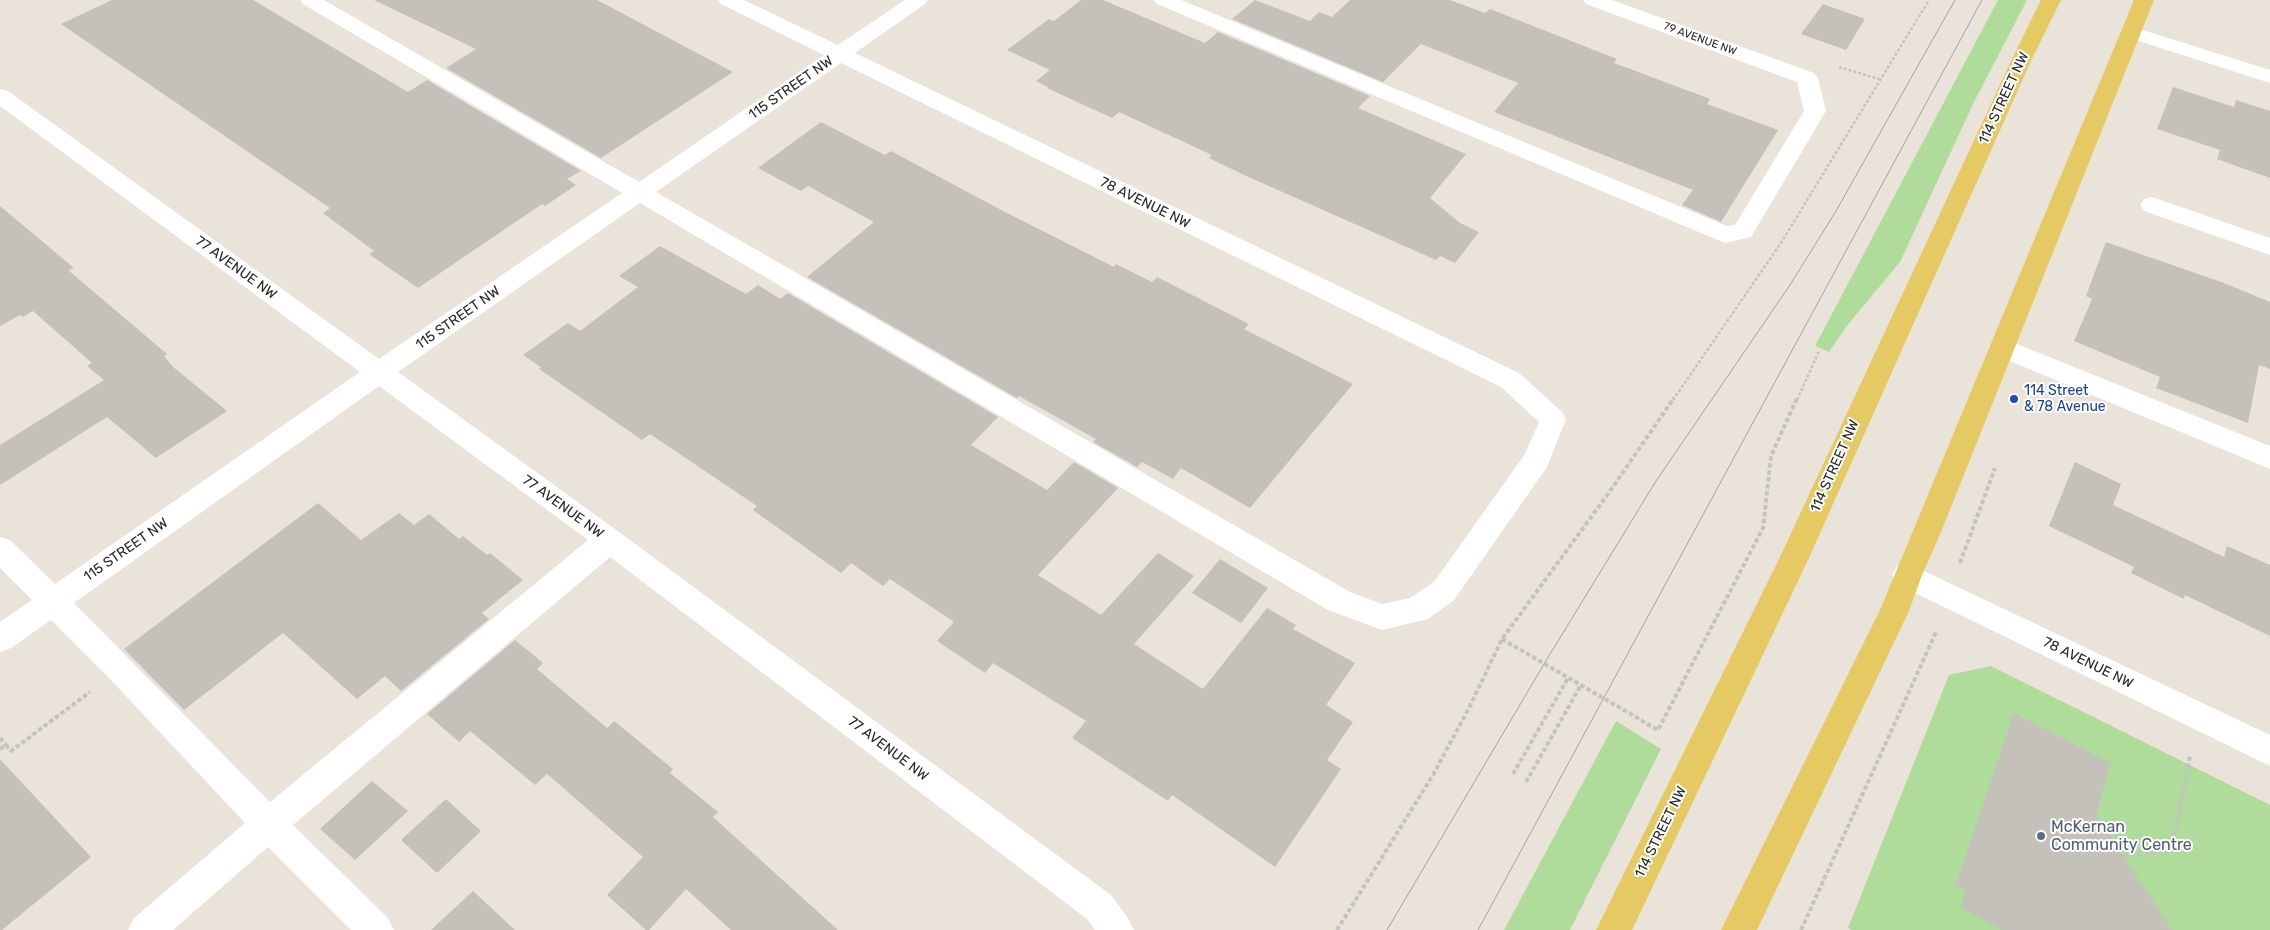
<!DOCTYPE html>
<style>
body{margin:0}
canvas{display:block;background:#e9e3da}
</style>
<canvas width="2270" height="930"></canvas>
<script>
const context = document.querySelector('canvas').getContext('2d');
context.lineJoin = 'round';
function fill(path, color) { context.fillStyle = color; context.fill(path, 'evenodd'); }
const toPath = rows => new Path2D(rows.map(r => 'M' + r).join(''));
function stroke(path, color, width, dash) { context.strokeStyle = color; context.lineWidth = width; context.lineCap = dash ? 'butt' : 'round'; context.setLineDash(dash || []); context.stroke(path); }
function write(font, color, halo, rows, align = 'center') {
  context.font = font + ' Rubik,sans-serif'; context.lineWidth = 4; context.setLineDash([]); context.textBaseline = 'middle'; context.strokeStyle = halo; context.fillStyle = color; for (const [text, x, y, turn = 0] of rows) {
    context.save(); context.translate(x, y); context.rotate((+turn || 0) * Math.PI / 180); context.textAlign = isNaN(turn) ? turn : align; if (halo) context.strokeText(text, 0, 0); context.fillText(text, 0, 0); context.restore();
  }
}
const green = toPath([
 [1998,0,2027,0,1973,104,1900,262,1846,327,1829,352,1815,346],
 [1991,666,2270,805,2270,930,1852,930,1848,928,1949,675],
 [1616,721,1661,749,1570,930,1504,930]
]);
const building = toPath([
 [112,0,253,0,408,92,427,80,581,171,567,179,576,185,545,206,542,204,418,288,369,254,374,251,323,213,330,208,61,24],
 [374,0,597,0,733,72,601,158,446,68,476,49],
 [1081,0,1103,0,1205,43,1218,32,1370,96,1358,108,1466,154,1430,198,1460,223,1479,232,1455,263,1440,256,1436,260,1244,175,1209,158,1212,155,1119,112,1112,118,1047,88,1048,87,1036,81,1050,70,1007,50,1049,19,1054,21],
 [1255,0,1310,21,1319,12,1332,17,1350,0,1450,0,1485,13,1490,9,1617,59,1614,63,1710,99,1707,104,1778,130,1721,222,1682,205,1693,190,1494,112,1518,83,1421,44,1383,82,1232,19],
 [1823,4,1865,19,1846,50,1801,34],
 [2173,87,2234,107,2236,100,2270,111,2270,178,2217,159,2220,150,2157,129],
 [821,122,885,155,891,151,1005,212,1114,267,1116,264,1152,282,1157,277,1249,324,1244,329,1353,384,1250,508,1181,468,1173,479,1142,462,1137,467,1093,442,1096,439,1019,396,1017,398,807,277,874,222,808,186,801,191,758,168],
 [0,206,74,268,68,270,167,354,164,356,173,367,227,411,156,458,107,417,0,485,0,445,104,380,87,366,92,363,33,311,23,317,20,315,0,326],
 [2106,242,2224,283,2270,302,2270,369,2259,365,2248,423,2156,388,2160,377,2074,341,2092,299,2086,296],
 [660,246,746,294,758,285,780,299,788,293,998,417,971,445,1047,490,1074,462,1118,488,1038,575,1101,615,1158,553,1194,576,1134,644,1203,689,1267,608,1296,625,1293,629,1355,663,1326,705,1353,722,1327,760,1341,769,1275,867,1172,795,1168,801,1072,738,1086,721,993,663,985,673,937,641,954,622,890,579,883,586,851,563,841,573,753,510,757,506,650,434,642,440,539,369,541,367,523,355,568,323,580,331,638,287,619,276],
 [2075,462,2121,484,2113,505,2224,557,2227,546,2270,565,2270,636,2185,595,2184,599,2131,573,2134,567,2049,526],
 [318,503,361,540,399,513,414,525,429,514,459,539,463,536,487,555,490,553,523,580,482,613,489,619,401,691,385,676,357,699,283,633,184,710,124,649],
 [1220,559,1268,588,1241,623,1192,593],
 [515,640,543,663,537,669,607,728,614,721,673,769,670,773,718,812,713,817,838,930,731,930,686,889,649,930,646,930,607,895,643,857,547,774,535,785,470,731,459,742,427,714],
 [2014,713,2110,763,2096,815,2172,930,2001,930,1961,907,1966,891,1956,885],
 [0,759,91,857,2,930,0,930],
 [372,781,408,811,355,860,320,829],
 [446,799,481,831,437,873,401,840],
 [473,891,515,930,431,930]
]);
const pathFar1 = toPath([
 [1839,67,1882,80],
 [1673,400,1781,243,1929,0],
 [1797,400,1819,351]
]);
const path = toPath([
 [1960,563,1995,468],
 [1502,639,1658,730,1763,528,1771,456,1797,398],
 [0,738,6,745],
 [0,749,6,745,11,751,90,692],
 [1513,774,1568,678],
 [1526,782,1581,685],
 [2123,856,2172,850,2190,756],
 [1337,930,1433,775,1468,710,1502,639,1608,494,1674,398],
 [1801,930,1937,630]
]);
const minor = toPath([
 [300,0,324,0,639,182,824,55,721,4,718,0,744,0,838,45,905,0,928,0,925,4,855,53,1519,373,1562,412,1566,419,1547,467,1454,600,1428,619,1382,630,1328,610,640,203,398,372,619,532,1111,895,1128,918,1134,930,1095,930,1087,919,610,557,293,825,388,918,394,930,351,930,268,847,173,930,128,930,134,918,245,823,110,679,51,620,11,648,0,652,0,622,32,600,0,568,0,537,10,540,55,584,360,372,0,106,0,89,8,91,379,359,622,193,303,4,300,0],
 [841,63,1501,387,1539,422,1525,454,1434,582,1410,598,1382,604,1350,592,656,192,841,63],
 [379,386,588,540,270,802,74,603,379,386],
 [1154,0,1181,0,1727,226,1735,225,1804,111,1797,82,1586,4,1583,0,1612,0,1814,73,1818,78,1826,111,1751,237,1725,243,1157,4,1154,0],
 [2130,26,2270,70,2270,83,2123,36,2120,32,2123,28,2130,26],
 [2152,197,2270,238,2270,255,2144,211,2140,205,2144,199,2152,197],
 [2002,338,2270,446,2270,469,1993,354,1989,347,1993,340,2002,338],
 [1907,563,2270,735,2270,766,1897,584,1892,575,1897,566,1907,563]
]);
const major = toPath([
 [2041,0,2061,0,2031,61,1808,560,1632,930,1596,930,1779,559,2011,61,2041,0],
 [2134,0,2154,0,1939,537,1922,575,1909,611,1757,930,1721,930,1880,610,2134,0]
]);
const tram = toPath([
 [1387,930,1544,664,1656,481,1790,285,1836,211,1955,0],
 [1478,930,1982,0]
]);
const markers = [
 [2014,399,5,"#1a4fb4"],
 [2041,836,5,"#5c6f8a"]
];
const farStreetnames = [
 ["79 AVENUE NW",1700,39,20]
];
const streetNames = [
 ["115 STREET NW",791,88,-35],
 ["114 STREET NW",2004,98,-65],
 ["78 AVENUE NW",1145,203,26],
 ["77 AVENUE NW",236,268,36],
 ["115 STREET NW",458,318,-35],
 ["114 STREET NW",1835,466,-66],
 ["77 AVENUE NW",563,507,36],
 ["115 STREET NW",126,550,-35],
 ["78 AVENUE NW",2088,663,26],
 ["77 AVENUE NW",888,749,37],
 ["114 STREET NW",1661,832,-64]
];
const transitNames = [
 ["114 Street",2024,391],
 ["& 78 Avenue",2024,407]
];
const nearServicenames = [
 ["McKernan",2051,827],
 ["Community Centre",2051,845]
];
fill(green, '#afdc9a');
fill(building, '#c4c0ba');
stroke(pathFar1, '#c3c3c3', 2.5, [3, 2]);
stroke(path, '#c3c3c3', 4, [4.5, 2.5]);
fill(minor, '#fff');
fill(major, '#e5ca64');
stroke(tram, '#9ea0b1', 1);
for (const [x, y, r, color] of markers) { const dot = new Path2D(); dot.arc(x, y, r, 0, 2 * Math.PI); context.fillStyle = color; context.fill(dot); stroke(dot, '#fff', 2); }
write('11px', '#282828', '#fff', farStreetnames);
write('14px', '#282828', '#fff', streetNames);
write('14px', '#164399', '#fff', transitNames, 'left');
write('16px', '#4e5e75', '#fff', nearServicenames, 'left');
</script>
